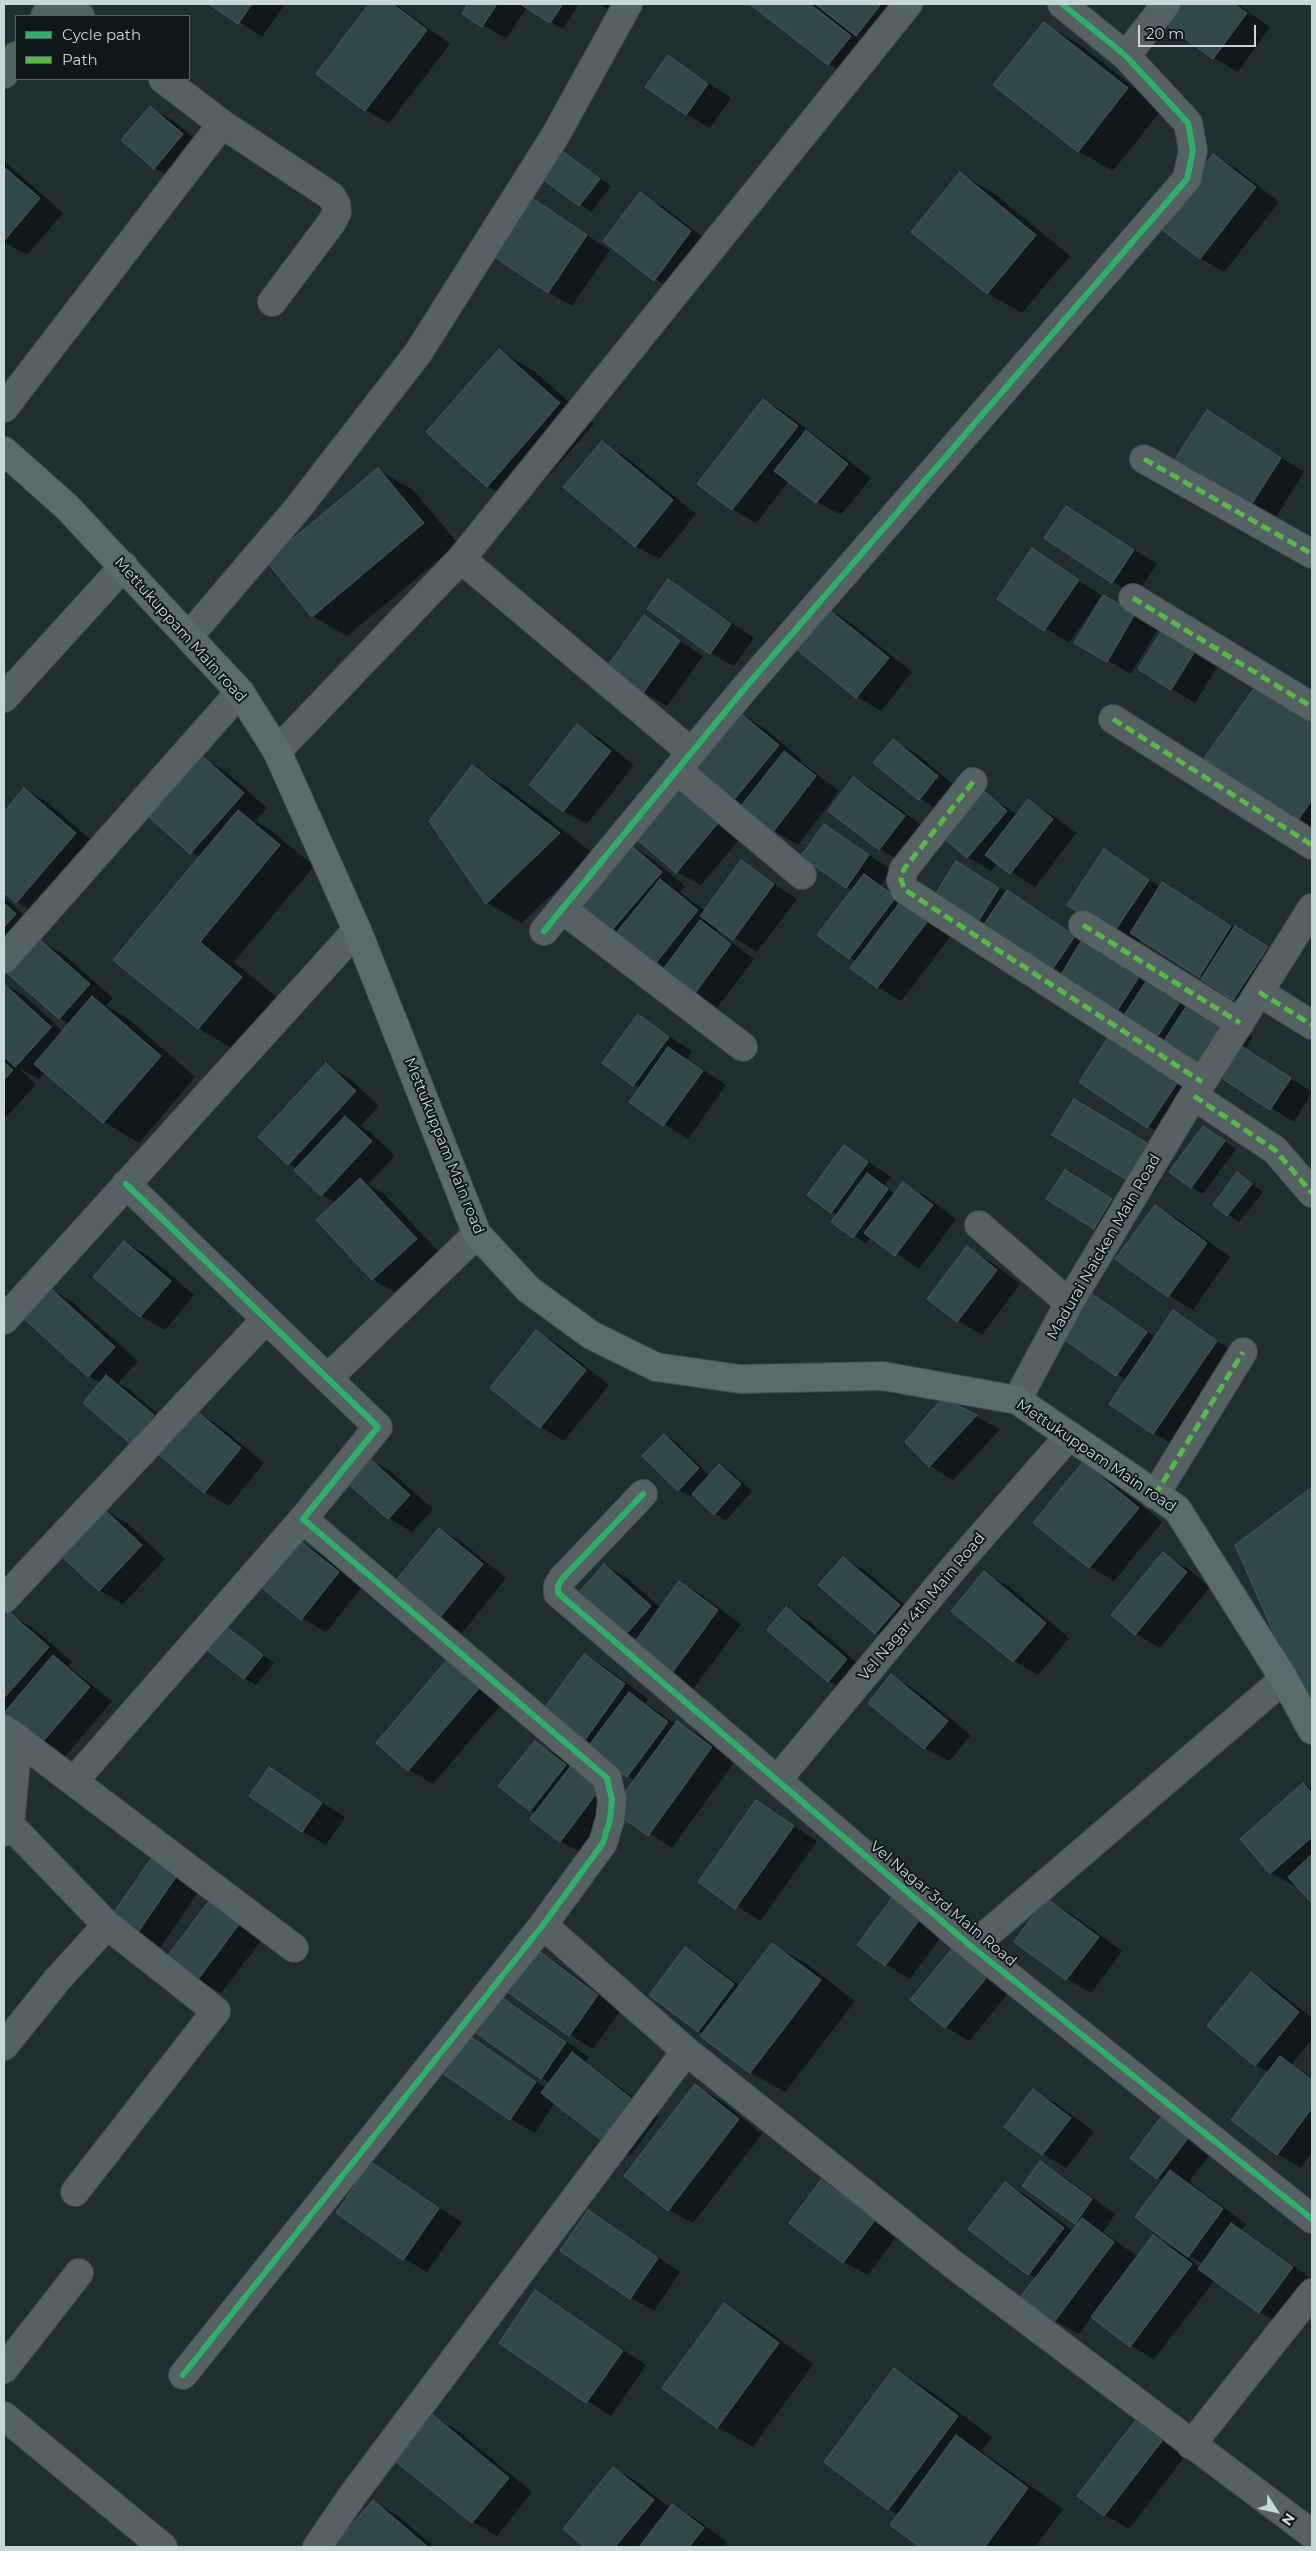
<!DOCTYPE html>
<style>
body{margin:0}
#map{position:relative;width:1316px;height:2551px;overflow:hidden;background:#202e2f;font-family:Montserrat,sans-serif}
canvas{display:block}
.frame{position:absolute;inset:0;border:5px solid #c8d7d8;pointer-events:none}
.legend{position:absolute;left:15px;top:15px;width:175px;height:65px;box-sizing:border-box;background:#0e1819;border:1px solid #586465;margin:0;padding:6px 9px;list-style:none;font-size:15px;color:#c8d7d8}
.legend li{display:flex;align-items:center;gap:10px;height:25px}
.legend b{width:25px;border:1px solid #586465}
.north{position:absolute;left:1251px;top:2486px;width:50px;height:50px;-webkit-text-stroke:4px #0e1819;paint-order:stroke;rotate:125deg;font-size:14px;font-weight:700;line-height:20px;text-align:center;color:#c8d7d8}
.north::after{content:'';display:block;margin:auto;width:18px;height:22px;background:#c8d7d8;clip-path:polygon(50% 0,100% 100%,50% 72%,0 100%)}
.scale{position:absolute;left:1138px;top:25px;width:118px;height:22px;box-sizing:border-box;border:2px solid #c8d7d8;border-top:0;padding-left:6px;font-size:15px;line-height:18px;white-space:nowrap;color:#c8d7d8;-webkit-text-stroke:4px #0e1819;paint-order:stroke}
</style>
<div id="map">
<canvas width="1316" height="2551"></canvas>
<div class="frame"></div>
<ul class="legend">
<li><b style="height:6px;background:#2db169"></b>Cycle path</li>
<li><b style="height:6px;background:#58b947"></b>Path</li>
</ul>
<div class="north">N</div>
<div class="scale">20 m</div>
</div>
<script>
const context = document.querySelector('canvas').getContext('2d');
context.lineJoin = 'round';
function fill(path, color) { context.fillStyle = color; context.fill(path, 'evenodd'); }
const toPath = rows => new Path2D(rows.map(r => 'M' + r).join(''));
function stroke(path, color, width, dash) { context.strokeStyle = color; context.lineWidth = width; context.lineCap = dash ? 'butt' : 'round'; context.setLineDash(dash || []); context.stroke(path); }
function write(font, color, halo, rows, align = 'center') {
  context.font = font + ' Montserrat,sans-serif'; context.lineWidth = 4; context.setLineDash([]); context.textBaseline = 'middle'; context.strokeStyle = halo; context.fillStyle = color; for (const [text, x, y, turn = 0] of rows) {
    context.save(); context.translate(x, y); context.rotate((+turn || 0) * Math.PI / 180); context.textAlign = isNaN(turn) ? turn : align; if (halo) context.strokeText(text, 0, 0); context.fillText(text, 0, 0); context.restore();
  }
}
const shadow = toPath([
 [212,4,285,4,262,37],
 [371,4,395,4,450,44,389,123,365,110,318,73],
 [470,4,579,4,563,29,527,7,506,39,464,13],
 [599,4,611,4,607,9],
 [754,4,888,4,905,17,880,48,855,34,874,51,853,78,829,64],
 [1172,4,1237,4,1270,27,1238,72,1214,58,1161,19],
 [1044,24,1079,44,1162,109,1113,171,1078,151],
 [669,57,731,98,710,128,686,114],
 [150,107,174,121,206,149,178,181,154,168],
 [562,152,611,186,591,212,543,178],
 [1214,156,1237,169,1279,202,1224,272,1200,258],
 [4,161,63,213,27,255,4,242],
 [961,174,995,194,1070,256,1022,313,987,293],
 [640,194,664,207,714,246,678,293,655,279],
 [529,198,610,250,572,306,548,292],
 [499,351,534,371,594,424,522,506,487,486],
 [763,400,787,414,871,478,841,515,817,502,789,481,756,523,732,509],
 [1231,426,1304,472,1272,523,1248,509],
 [602,443,626,457,696,514,659,559,635,546],
 [378,470,413,490,458,544,347,636,312,616],
 [1067,507,1157,564,1136,595,1113,582],
 [1032,550,1101,595,1158,629,1131,674,1076,642,1103,598,1101,597,1069,643,999,598],
 [668,581,754,638,734,666,710,653],
 [828,609,851,623,912,672,881,711,857,697,796,648],
 [644,617,703,656,667,706,643,692],
 [1165,629,1220,662,1195,703,1172,689],
 [742,715,765,729,802,760,801,762,839,791,798,845,774,831,697,769],
 [1312,718,1312,831,1206,757],
 [577,726,601,739,634,765,587,824,563,811],
 [893,741,917,754,961,791,944,813,920,799,875,763],
 [201,757,225,771,267,808,255,821,273,832,314,866,234,962,276,997,233,1049,198,1028,200,858,149,816],
 [472,767,507,787,594,854,522,923,487,903,430,821],
 [854,778,877,792,928,830,903,863,880,849],
 [677,787,742,836,701,885,677,872],
 [25,789,48,803,99,847,41,916,17,902,4,891,4,814],
 [985,794,1018,815,1028,801,1052,815,1076,833,1035,887,998,863,991,871,968,857],
 [824,825,892,870,881,885,953,933,901,1001,878,987,852,968,857,962,819,935,853,890,847,887],
 [626,843,650,857,685,886,680,892,705,911,741,862,797,899,757,952,719,928,716,931,754,959,714,1012,665,969,613,929],
 [1104,851,1161,887,1163,884,1186,897,1290,962,1257,1012,1142,939,1136,947,1113,934],
 [957,862,1031,906,1083,941,1216,1012,1253,1037,1245,1049,1312,1092,1294,1122,1225,1079,1223,1081,1200,1068,934,897],
 [4,897,39,928,4,967],
 [38,940,62,953,113,998,106,1006,127,1018,195,1077,139,1143,104,1122,46,1072,39,1079,20,1069,36,1085,4,1119,4,984,25,996,54,1023,17,1062,19,1064,55,1024,63,1032,70,1024,60,1018],
 [638,1016,692,1051,687,1059,726,1085,688,1139,630,1102,640,1088,634,1085],
 [1111,1035,1203,1093,1172,1141,1080,1082],
 [326,1065,350,1079,379,1106,360,1126,369,1131,395,1156,368,1184,384,1194,440,1253,396,1293,372,1279,336,1203,322,1195,297,1168,288,1164],
 [1098,1114,1173,1160,1153,1194,1130,1180],
 [1203,1127,1236,1149,1203,1194,1192,1187],
 [844,1146,891,1177,884,1186,895,1194,903,1184,927,1197,956,1219,919,1269,871,1236,866,1244,833,1222,838,1215,832,1212],
 [1238,1174,1263,1192,1239,1222,1215,1205],
 [1089,1185,1135,1214,1118,1242,1094,1228],
 [1155,1206,1179,1220,1230,1257,1193,1310,1169,1296,1117,1258],
 [125,1242,148,1256,194,1295,165,1330,141,1316,95,1277],
 [967,1248,991,1262,1020,1284,982,1335,958,1321,928,1299],
 [47,1287,71,1301,138,1361,118,1383,130,1390,178,1431,194,1411,218,1425,264,1463,229,1506,205,1492,158,1452,155,1456,131,1442,101,1383,88,1376],
 [1090,1294,1156,1337,1173,1312,1240,1356,1177,1447,1153,1433,1126,1380,1060,1336],
 [537,1332,560,1346,609,1385,564,1441,541,1427],
 [943,1399,1000,1429,953,1480,930,1466],
 [664,1435,676,1442,710,1476,719,1465,731,1472,752,1491,726,1520,715,1514,693,1494,690,1496,678,1490],
 [367,1458,390,1471,433,1509,412,1532,389,1518,346,1480],
 [1083,1464,1107,1477,1162,1522,1114,1581,1090,1567,1035,1523],
 [1312,1488,1312,1703,1236,1546],
 [103,1509,127,1523,165,1559,123,1604,99,1590],
 [439,1529,463,1543,506,1578,462,1633,439,1619],
 [300,1541,323,1555,362,1587,326,1632,302,1618],
 [1163,1554,1187,1568,1210,1587,1160,1648,1136,1634,1113,1615],
 [843,1558,867,1572,923,1620,900,1646,876,1633,820,1585],
 [605,1565,628,1579,661,1608,680,1583,703,1596,741,1624,691,1692,622,1638],
 [984,1573,1008,1586,1069,1638,1038,1675,1014,1661,953,1610],
 [787,1609,810,1622,870,1674,853,1694,829,1681,769,1630],
 [9,1614,33,1628,72,1662,68,1666,112,1701,64,1758,4,1715,4,1620],
 [226,1628,274,1663,256,1685,244,1678],
 [584,1655,608,1669,648,1699,645,1703,676,1724,677,1722,701,1736,735,1761,672,1848,617,1812,584,1854,560,1841,536,1814,500,1786,535,1743,559,1756,619,1802,635,1781,585,1739],
 [448,1661,471,1675,503,1702,433,1784,409,1770,378,1743],
 [892,1676,915,1690,971,1735,949,1761,925,1748],
 [269,1769,345,1817,326,1845,302,1831],
 [1303,1784,1312,1789,1312,1901,1297,1885,1295,1886,1271,1873],
 [756,1801,817,1841,760,1921,700,1882],
 [153,1857,201,1888,160,1948,137,1934],
 [212,1898,266,1934,221,1993,197,1980],
 [1047,1900,1070,1913,1122,1951,1091,1993,1067,1979,1016,1941],
 [922,1906,949,1926,910,1979,886,1965,859,1945],
 [772,1944,807,1964,855,2001,785,2092,750,2072,699,2031,686,1949,709,1963,740,1986],
 [957,1945,1014,1986,969,2041,946,2027],
 [535,1950,559,1964,621,2010,593,2049,570,2035,507,1990],
 [1251,1974,1275,1988,1312,2018,1312,2039,1292,2064,1312,2078,1312,2153,1301,2168,1278,2154,1269,2072,1256,2065,1209,2026],
 [498,1995,521,2009,589,2057,586,2062,659,2117,630,2156,606,2142,555,2102,535,2133,511,2119,444,2072,468,2036,546,2088,550,2083,542,2078],
 [696,2086,720,2100,762,2134,693,2223,669,2210],
 [1033,2091,1057,2104,1094,2132,1066,2168,1043,2154,1006,2126],
 [1168,2110,1218,2143,1189,2182,1246,2224,1242,2230,1312,2279,1312,2286,1283,2326,1260,2312,1215,2280,1154,2359,1131,2346,1092,2316,1079,2334,1055,2321,1037,2278,1029,2274,1005,2184,1029,2197,1073,2231,1078,2224,1041,2163,1064,2177,1115,2214,1103,2232,1138,2257,1153,2236,1181,2252,1164,2181,1158,2178],
 [1184,2253,1203,2264,1200,2268],
 [371,2163,438,2206,403,2258],
 [821,2181,845,2195,898,2234,868,2275,844,2262],
 [440,2208,462,2222,427,2272,405,2259],
 [588,2211,680,2272,654,2311,630,2297],
 [535,2292,646,2365,611,2416,500,2343],
 [725,2304,759,2324,813,2364,753,2447,718,2427,664,2387],
 [894,2370,929,2390,992,2437,981,2451,1063,2509,1035,2547,922,2547,892,2525,899,2515,888,2509],
 [433,2417,457,2430,532,2492,497,2536,473,2522,397,2461],
 [1135,2422,1159,2436,1185,2456,1129,2529,1105,2515,1079,2495],
 [614,2468,637,2482,670,2508,672,2505,696,2519,727,2542,723,2547,587,2547,565,2529],
 [373,2502,397,2515,434,2547,343,2547,338,2543]
]);
const building = toPath([
 [209,4,252,4,238,24,209,4],
 [369,4,393,4,427,30,365,111,316,74,369,4],
 [468,4,497,4,482,27,462,14,468,4],
 [520,4,563,4,550,23,520,4],
 [753,4,810,4,851,36,828,65,751,5,753,4],
 [815,4,881,4,856,36,815,4],
 [1171,4,1234,4,1247,13,1213,59,1159,20,1171,4],
 [1044,22,1128,88,1078,152,993,85,1044,22],
 [668,55,708,84,686,115,645,87,668,55],
 [150,106,183,134,154,169,121,140,150,106],
 [561,150,600,179,579,206,541,178,561,150],
 [1213,154,1256,187,1200,259,1157,226,1213,154],
 [4,167,40,198,4,241,4,167],
 [960,172,1036,235,987,294,911,232,960,172],
 [640,192,691,231,654,281,603,241,640,192],
 [529,196,587,235,548,293,490,254,529,196],
 [499,349,560,403,487,487,426,432,499,349],
 [763,399,798,426,732,510,697,484,763,399],
 [1207,410,1281,458,1248,510,1173,462,1207,410],
 [806,430,848,464,816,503,774,471,806,430],
 [602,441,673,500,635,547,563,487,602,441],
 [378,468,424,523,312,617,266,561,378,468],
 [1066,506,1134,550,1112,583,1044,538,1066,506],
 [1032,548,1079,580,1044,631,997,599,1032,548],
 [668,579,731,624,710,654,647,609,668,579],
 [1103,595,1135,614,1107,662,1074,643,1103,595],
 [827,608,889,658,856,698,795,648,827,608],
 [644,615,680,641,643,693,607,667,644,615],
 [1164,627,1197,648,1171,690,1138,669,1164,627],
 [1258,683,1312,722,1312,800,1296,823,1204,758,1258,683],
 [741,714,779,745,733,801,695,769,741,714],
 [577,724,611,751,563,812,529,785,577,724],
 [893,739,938,776,919,800,873,763,893,739],
 [784,751,816,776,773,832,741,806,784,751],
 [201,755,244,793,190,854,148,816,201,755],
 [472,765,560,833,486,904,429,821,472,765],
 [853,777,905,816,879,850,828,811,853,777],
 [677,786,719,822,676,873,634,837,677,786],
 [24,788,76,833,16,903,4,892,4,812,24,788],
 [985,792,1007,811,967,858,945,839,985,792],
 [1028,799,1053,819,1010,874,985,855,1028,799],
 [238,810,280,845,200,942,242,977,198,1029,113,960,238,810],
 [824,824,869,855,846,888,801,856,824,824],
 [626,841,662,872,612,930,576,899,626,841],
 [1104,849,1149,880,1112,935,1067,905,1104,849],
 [741,860,774,884,733,940,700,916,741,860],
 [956,861,999,888,976,925,933,898,956,861],
 [864,874,896,897,849,959,817,935,864,874],
 [660,879,698,910,655,964,616,933,660,879],
 [1162,882,1231,926,1199,977,1130,933,1162,882],
 [1007,890,1075,936,1046,979,978,933,1007,890],
 [903,898,930,918,877,988,850,968,903,898],
 [4,903,16,914,4,927,4,903],
 [700,920,731,944,690,1000,658,976,700,920],
 [1235,926,1268,947,1233,1000,1201,979,1235,926],
 [1086,933,1144,969,1114,1016,1057,981,1086,933],
 [38,938,90,984,59,1019,7,973,38,938],
 [1151,974,1184,996,1153,1043,1120,1021,1151,974],
 [4,984,51,1027,15,1067,4,1057,4,984],
 [92,996,161,1056,103,1123,34,1064,92,996],
 [1192,997,1230,1022,1199,1069,1162,1044,1192,997],
 [638,1014,669,1037,633,1086,602,1063,638,1014],
 [1111,1033,1180,1079,1147,1128,1079,1082,1111,1033],
 [1241,1046,1291,1078,1270,1110,1220,1077,1241,1046],
 [668,1047,703,1071,663,1126,629,1102,668,1047],
 [4,1062,13,1070,4,1080,4,1062],
 [326,1063,356,1091,288,1165,258,1137,326,1063],
 [1074,1099,1150,1145,1129,1181,1052,1135,1074,1099],
 [345,1116,372,1141,321,1196,294,1170,345,1116],
 [1203,1126,1225,1141,1191,1188,1169,1172,1203,1126],
 [844,1145,868,1162,831,1213,807,1195,844,1145],
 [1065,1170,1112,1199,1094,1229,1046,1199,1065,1170],
 [1237,1172,1252,1184,1227,1216,1213,1205,1237,1172],
 [867,1173,888,1189,853,1238,831,1222,867,1173],
 [360,1178,417,1239,372,1280,316,1220,360,1178],
 [903,1182,933,1205,895,1256,864,1233,903,1182],
 [1155,1205,1207,1243,1168,1297,1115,1259,1155,1205],
 [124,1241,171,1281,140,1317,93,1277,124,1241],
 [967,1246,997,1270,957,1322,927,1299,967,1246],
 [47,1285,115,1347,88,1377,20,1315,47,1285],
 [1089,1292,1147,1332,1116,1376,1059,1336,1089,1292],
 [1173,1310,1217,1341,1153,1434,1109,1404,1173,1310],
 [536,1330,586,1370,540,1428,490,1388,536,1330],
 [106,1375,154,1415,130,1443,83,1403,106,1375],
 [942,1398,977,1415,929,1467,905,1442,942,1398],
 [194,1409,241,1448,204,1493,157,1453,194,1409],
 [664,1434,699,1468,678,1491,642,1456,664,1434],
 [367,1456,410,1495,388,1519,345,1481,367,1456],
 [1083,1462,1139,1508,1089,1568,1033,1523,1083,1462],
 [719,1464,741,1484,714,1515,692,1494,719,1464],
 [1312,1487,1312,1705,1294,1679,1235,1545,1312,1487],
 [103,1508,142,1545,99,1591,59,1554,103,1508],
 [439,1528,483,1564,438,1620,393,1584,439,1528],
 [299,1540,339,1572,301,1620,261,1587,299,1540],
 [1163,1552,1187,1572,1135,1635,1111,1615,1163,1552],
 [843,1557,900,1605,875,1634,818,1585,843,1557],
 [604,1564,651,1606,622,1639,575,1597,604,1564],
 [984,1571,1046,1623,1013,1662,951,1611,984,1571],
 [679,1581,718,1610,667,1680,628,1651,679,1581],
 [786,1607,847,1659,828,1682,767,1630,786,1607],
 [9,1612,49,1647,4,1698,4,1618,9,1612],
 [225,1626,263,1655,244,1679,207,1650,225,1626],
 [584,1654,625,1684,585,1740,543,1710,584,1654],
 [53,1655,90,1687,39,1746,4,1713,53,1655],
 [447,1660,480,1687,408,1771,376,1743,447,1660],
 [891,1674,948,1721,924,1749,868,1703,891,1674],
 [629,1692,668,1722,627,1777,587,1748,629,1692],
 [677,1721,712,1747,648,1836,612,1810,677,1721],
 [535,1741,566,1765,530,1811,498,1786,535,1741],
 [269,1767,322,1803,302,1832,249,1796,269,1767],
 [570,1767,599,1790,560,1842,530,1819,570,1767],
 [1303,1783,1312,1793,1312,1837,1270,1874,1240,1839,1303,1783],
 [756,1800,794,1826,735,1909,698,1882,756,1800],
 [1312,1854,1312,1903,1288,1877,1312,1854],
 [153,1856,178,1874,136,1935,110,1918,153,1856],
 [898,1890,926,1911,885,1966,857,1945,898,1890],
 [212,1897,243,1919,197,1981,166,1958,212,1897],
 [1046,1898,1099,1937,1066,1980,1014,1942,1046,1898],
 [772,1943,821,1980,750,2073,700,2036,772,1943],
 [956,1944,991,1972,945,2028,910,2000,956,1944],
 [685,1947,734,1984,698,2032,649,1995,685,1947],
 [535,1948,598,1995,569,2036,505,1990,535,1948],
 [1251,1972,1299,2012,1255,2066,1207,2026,1251,1972],
 [497,1994,566,2042,541,2079,472,2030,497,1994],
 [468,2035,536,2082,510,2120,442,2073,468,2035],
 [572,2052,637,2103,605,2143,541,2093,572,2052],
 [1280,2056,1312,2080,1312,2108,1277,2155,1231,2120,1280,2056],
 [695,2084,739,2119,668,2211,624,2176,695,2084],
 [1033,2089,1071,2118,1042,2155,1004,2127,1033,2089],
 [1168,2108,1195,2129,1157,2179,1130,2158,1168,2108],
 [1040,2161,1092,2199,1075,2224,1022,2186,1040,2161],
 [371,2162,439,2208,403,2260,336,2213,371,2162],
 [1170,2170,1223,2209,1188,2257,1135,2217,1170,2170],
 [821,2180,875,2220,843,2263,789,2223,821,2180],
 [1005,2182,1064,2228,1028,2275,968,2229,1005,2182],
 [588,2210,658,2258,630,2299,560,2251,588,2210],
 [1082,2218,1114,2242,1054,2322,1021,2296,1082,2218],
 [1231,2223,1293,2267,1259,2313,1198,2269,1231,2223],
 [1153,2235,1192,2264,1130,2347,1091,2317,1153,2235],
 [535,2290,623,2351,586,2403,499,2343,535,2290],
 [724,2303,779,2343,717,2428,662,2388,724,2303],
 [894,2368,958,2416,888,2510,824,2462,894,2368],
 [433,2415,509,2478,472,2523,395,2461,433,2415],
 [1135,2421,1162,2441,1104,2516,1077,2496,1135,2421],
 [956,2435,1028,2488,985,2547,920,2547,890,2525,956,2435],
 [613,2467,654,2500,615,2547,585,2547,563,2529,613,2467],
 [373,2500,428,2547,341,2547,336,2543,373,2500],
 [672,2504,704,2528,689,2547,639,2547,672,2504]
]);
const minor = toPath([
 [64,4,80,16],
 [45,16,53,4],
 [1126,56,1166,4],
 [4,74,16,56],
 [163,79,222,124,331,196,336,204,337,212,332,222,272,302],
 [4,408,222,124],
 [1144,459,1312,554],
 [461,559,691,752],
 [1133,598,1312,707],
 [189,636,298,508,418,353,555,136,628,4],
 [4,698,124,566],
 [1113,719,1312,845],
 [277,751,461,559,908,4],
 [677,770,802,875],
 [973,782,904,869,901,880,905,890,1202,1082],
 [562,909,743,1047],
 [1083,925,1240,1023],
 [544,931,744,689,1187,179,1193,150,1188,123,1126,56,1062,4],
 [4,959,240,692],
 [1259,992,1312,1025],
 [1194,1096,1275,1150,1312,1193],
 [126,1184,378,1427,303,1519,607,1778,612,1800,610,1819,603,1843,543,1925,183,2375],
 [979,1225,1069,1303],
 [4,1320,357,930],
 [328,1378,477,1234],
 [1017,1400,1069,1303,1189,1103,1312,908],
 [643,1494,562,1579,558,1586,558,1593,972,1947,1312,2219],
 [1155,1495,1243,1352],
 [4,1599,266,1319],
 [4,1729,294,1948],
 [778,1779,952,1570,1068,1437],
 [74,1781,303,1519],
 [10,1825,107,1925],
 [4,1832,10,1825,18,1738],
 [543,1925,686,2051,954,2265,1312,2534],
 [972,1947,1284,1679],
 [4,2046,57,1980,107,1925,216,2011,75,2192],
 [4,2369,79,2273],
 [4,2416,163,2547],
 [1191,2445,1312,2293],
 [317,2547,352,2496,686,2051]
]);
const major = toPath([
 [4,451,67,507,240,692,277,751,357,930,477,1234,528,1289,591,1335,656,1367,740,1379,883,1376,1017,1400,1177,1509,1284,1679,1312,1730]
]);
const quiet = toPath([
 [1144,459,1312,554],
 [1133,598,1312,707],
 [1113,719,1312,845],
 [973,782,904,869,901,880,905,890,1202,1082],
 [1083,925,1240,1023],
 [1259,992,1312,1025],
 [1194,1096,1275,1150,1312,1193],
 [1155,1495,1243,1352]
]);
const cycleway = toPath([
 [544,931,744,689,1187,179,1193,150,1188,123,1126,56,1062,4],
 [126,1184,378,1427,303,1519,607,1778,612,1800,610,1819,603,1843,543,1925,183,2375],
 [643,1494,562,1579,558,1586,558,1593,972,1947,1312,2219]
]);
const streetNames = [
 ["Mettukuppam Main road",180,630,48],
 ["Mettukuppam Main road",444,1146,68],
 ["Madurai Naicken Main Road",1104,1247,-60],
 ["Mettukuppam Main road",1096,1456,34],
 ["Vel Nagar 4th Main Road",922,1607,-50],
 ["Vel Nagar 3rd Main Road",943,1904,40]
];
fill(shadow, '#0007');
fill(building, '#30484a');
stroke(building, '#4c5858', 1);
stroke(minor, '#404c4c', 30);
stroke(major, '#404c4c', 30);
stroke(minor, '#556162', 28);
stroke(major, '#5b6a6b', 28);
stroke(quiet, '#58b947', 5, [10, 5]);
stroke(cycleway, '#2db169', 6);
write('15px', '#c8d7d8', '#0e1819', streetNames);
</script>
